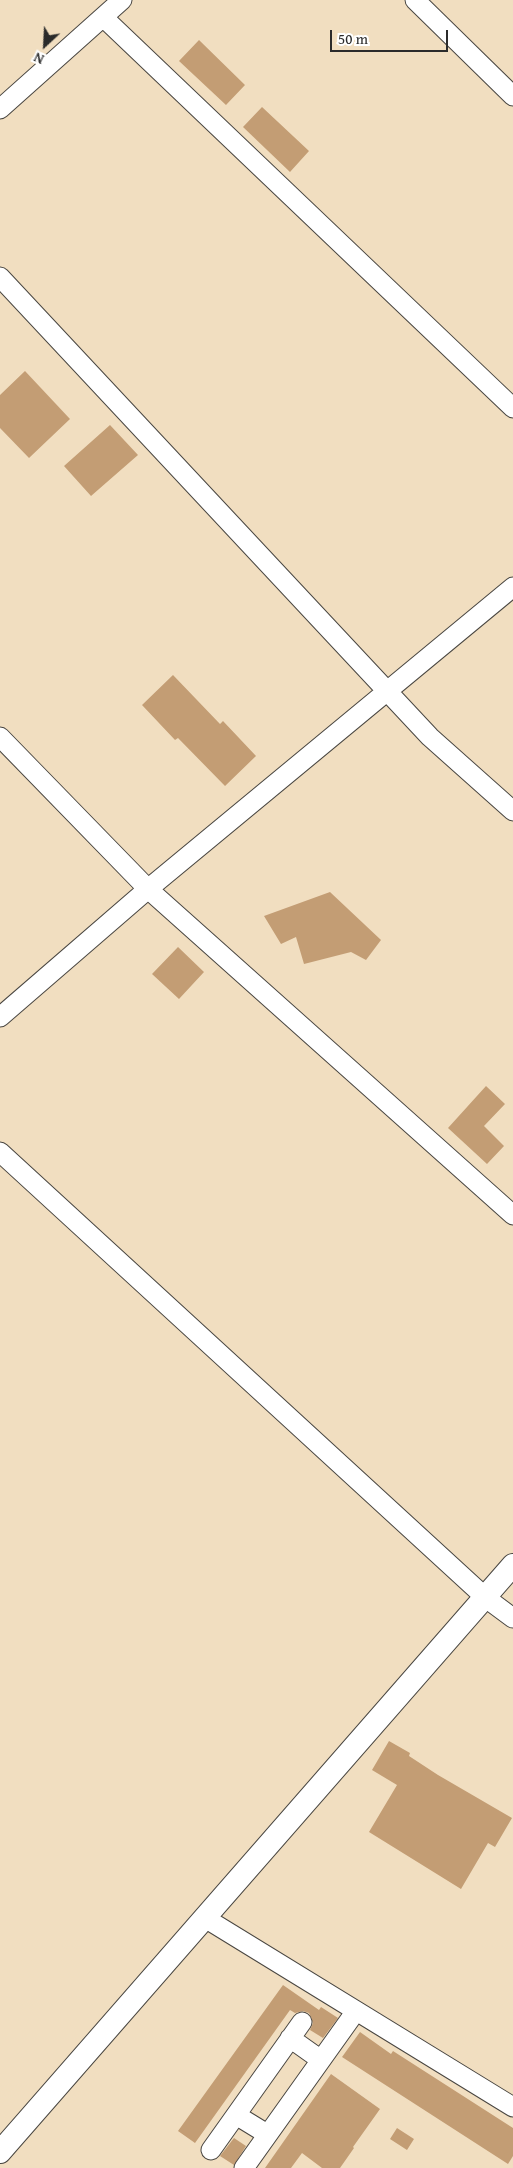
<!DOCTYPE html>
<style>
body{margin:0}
#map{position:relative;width:513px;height:2168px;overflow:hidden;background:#f1dec0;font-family:"Gentium Book Plus",serif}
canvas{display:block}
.north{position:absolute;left:20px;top:20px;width:50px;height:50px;-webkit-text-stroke:4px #fff;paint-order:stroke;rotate:205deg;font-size:14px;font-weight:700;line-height:20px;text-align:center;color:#2b2b2b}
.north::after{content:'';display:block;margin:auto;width:18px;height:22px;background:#2b2b2b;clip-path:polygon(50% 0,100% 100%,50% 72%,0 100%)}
.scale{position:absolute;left:330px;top:30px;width:118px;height:22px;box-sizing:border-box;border:2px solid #2b2b2b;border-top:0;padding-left:6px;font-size:15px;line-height:18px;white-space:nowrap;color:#2b2b2b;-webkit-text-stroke:4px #fff;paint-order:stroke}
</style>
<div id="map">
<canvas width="513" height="2168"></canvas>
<div class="north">N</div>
<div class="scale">50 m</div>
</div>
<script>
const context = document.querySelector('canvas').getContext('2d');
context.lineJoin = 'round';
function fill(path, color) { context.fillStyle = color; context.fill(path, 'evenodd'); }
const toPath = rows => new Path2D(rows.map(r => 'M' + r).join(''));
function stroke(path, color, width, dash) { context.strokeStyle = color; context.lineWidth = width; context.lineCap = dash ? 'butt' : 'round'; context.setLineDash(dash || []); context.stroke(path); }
const building = toPath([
 [199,40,245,85,226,105,179,61],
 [262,107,309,151,290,172,243,127],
 [25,371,70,419,29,458,0,428,0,395],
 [110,425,138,455,91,496,64,466],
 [173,675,220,724,223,721,256,756,225,786,178,738,175,740,142,705],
 [330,892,381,940,366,960,351,952,304,964,296,937,281,944,264,916],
 [178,947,204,972,179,999,152,974],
 [486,1086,505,1104,484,1126,504,1146,487,1164,448,1128],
 [389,1741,410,1753,409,1756,438,1775,512,1818,495,1847,488,1843,461,1889,369,1832,397,1785,372,1770],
 [283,1985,319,2010,321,2007,338,2018,323,2038,310,2030,313,2023,309,2013,303,2011,295,2013,290,2010,195,2143,178,2131],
 [360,2032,391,2054,393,2051,513,2128,513,2156,508,2164,342,2057],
 [331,2074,380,2109,353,2147,354,2148,340,2168,322,2168,302,2153,291,2168,265,2168],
 [397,2128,414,2139,407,2150,390,2139],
 [234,2138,246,2146,234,2165,220,2156]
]);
const minor = toPath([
 [415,0,513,96],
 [103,17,513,408],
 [0,109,122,0],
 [0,277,430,737,513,811],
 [0,737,148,889,513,1215],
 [0,1017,148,889,513,587],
 [0,1152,486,1598,513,1618],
 [205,1918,513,2107],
 [290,2038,321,2060],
 [236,2115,267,2134],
 [211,2150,302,2022],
 [244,2168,356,2011]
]);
const tertiary = toPath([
 [0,2152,513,1565]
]);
fill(building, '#c39d74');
stroke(minor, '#494641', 21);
stroke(tertiary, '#494641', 24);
stroke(minor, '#fff', 19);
stroke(tertiary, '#fff', 22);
</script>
